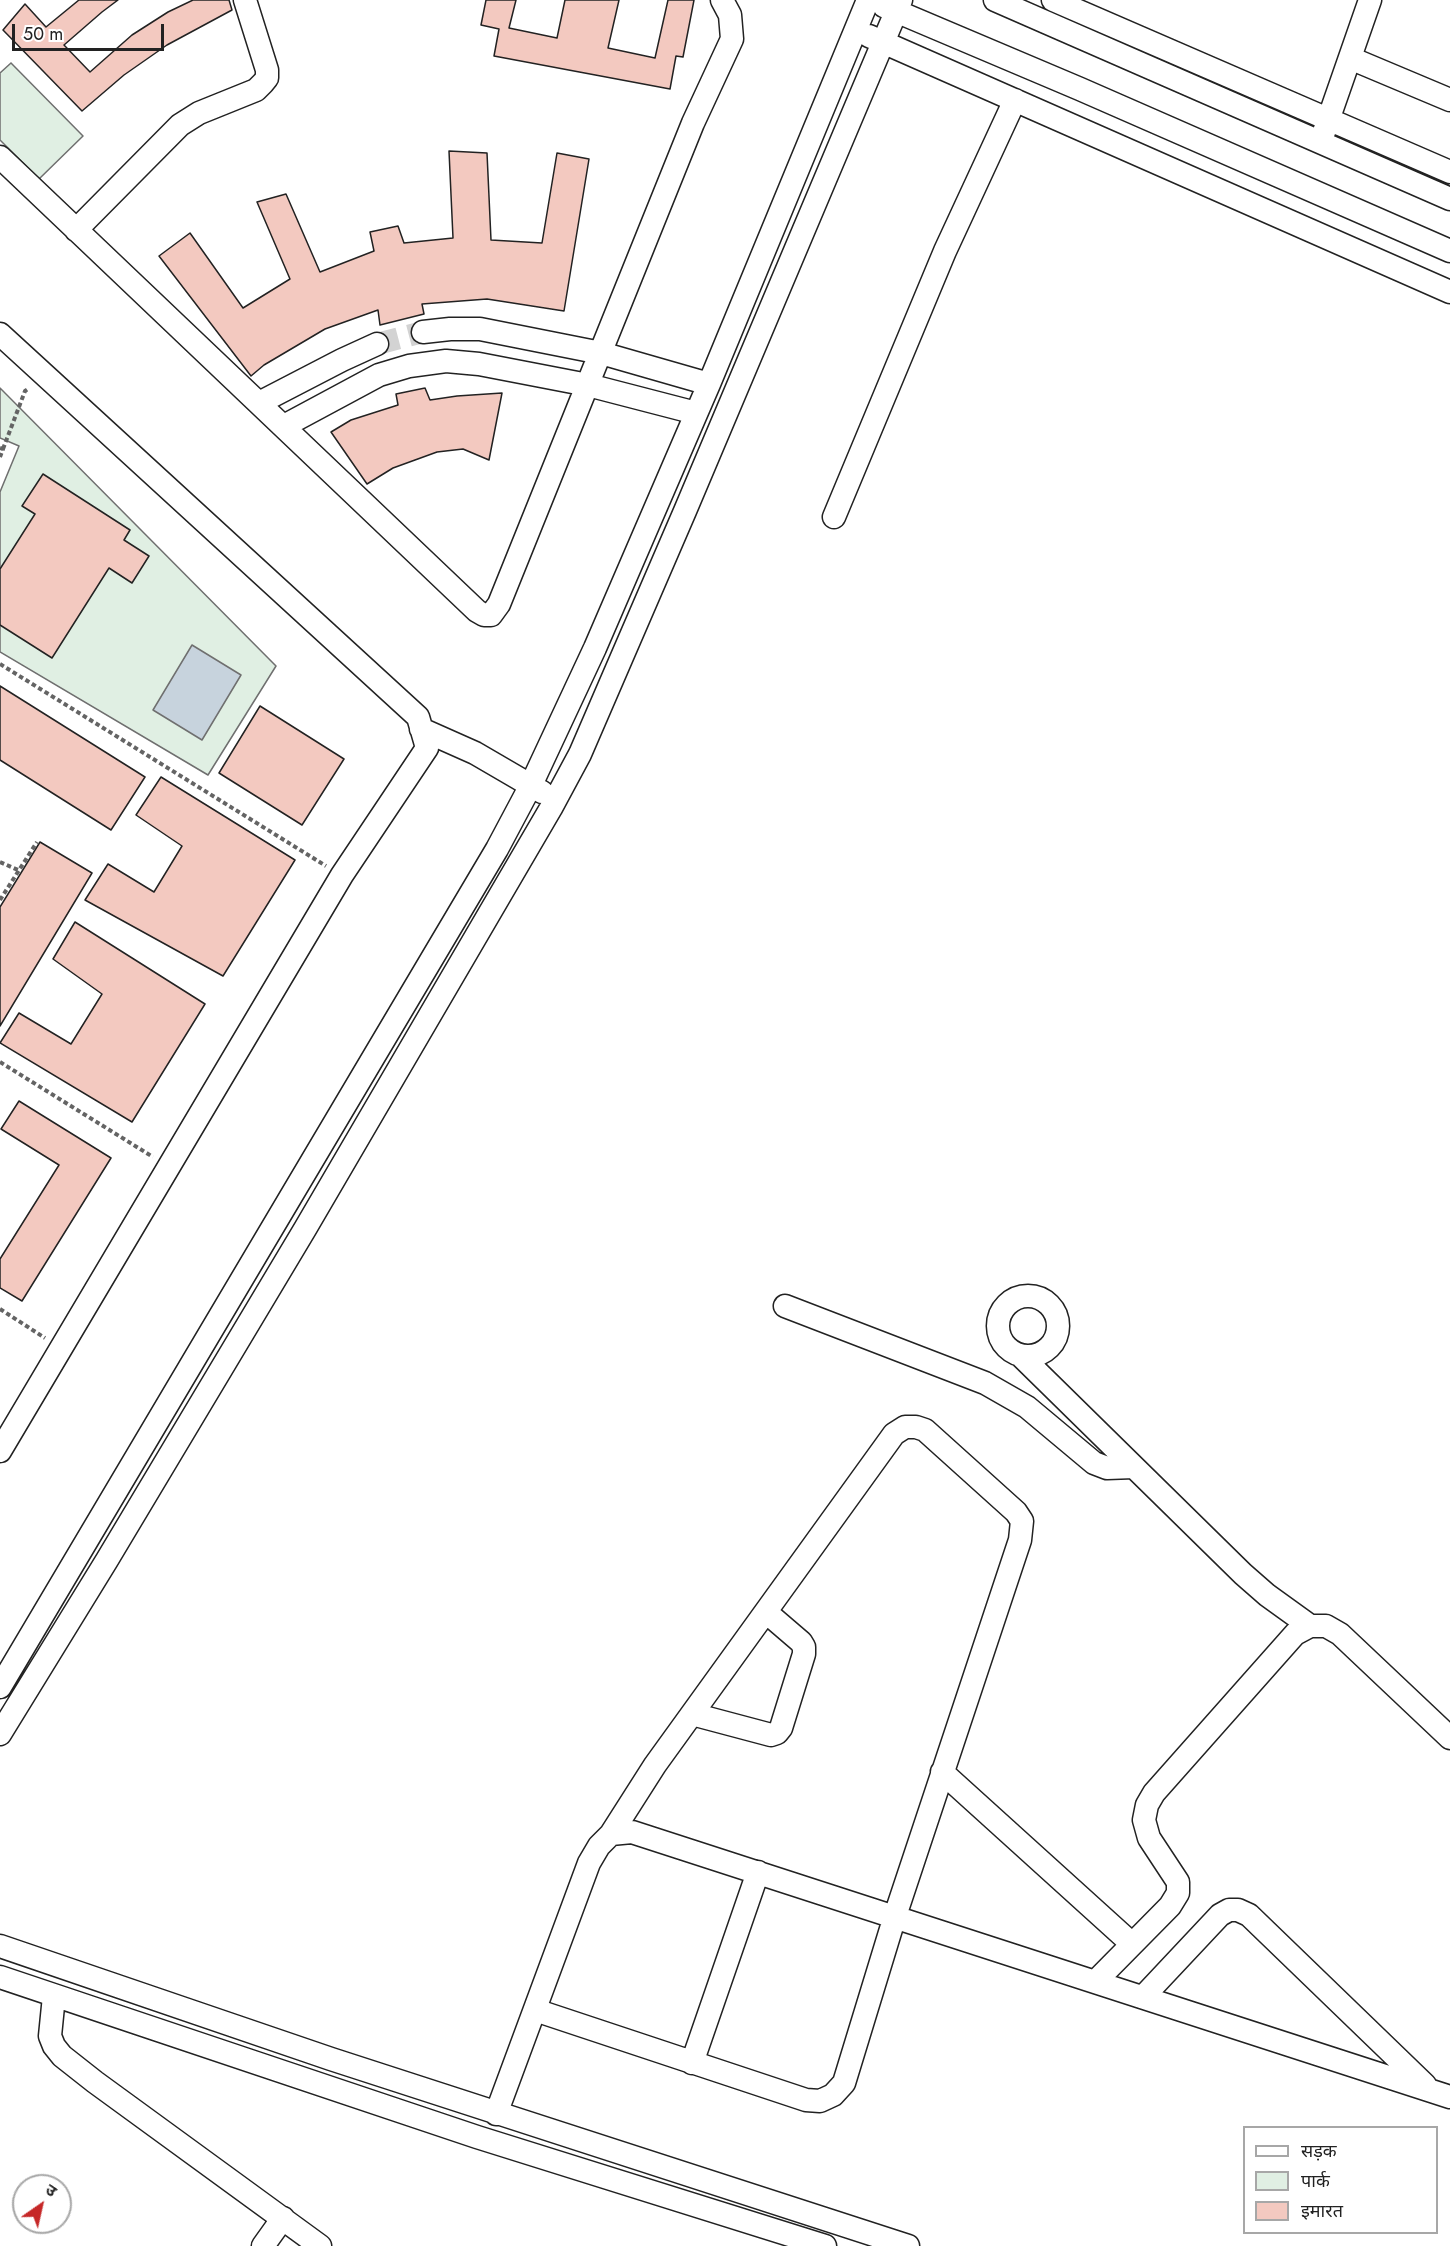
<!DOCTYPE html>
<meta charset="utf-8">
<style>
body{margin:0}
#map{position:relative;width:1450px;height:2246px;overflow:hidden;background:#fff;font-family:Jost,"Noto Sans Devanagari",sans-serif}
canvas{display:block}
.legend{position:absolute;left:1243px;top:2126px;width:195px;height:108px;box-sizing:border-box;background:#fff;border:2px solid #a7a7a7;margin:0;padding:8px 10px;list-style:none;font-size:18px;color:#222}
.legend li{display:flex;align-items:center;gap:12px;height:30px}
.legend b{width:30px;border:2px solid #a7a7a7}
.north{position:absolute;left:12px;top:2174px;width:60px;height:60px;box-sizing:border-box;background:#fff;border:2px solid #a7a7a7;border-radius:50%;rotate:34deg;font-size:16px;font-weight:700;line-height:24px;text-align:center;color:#222}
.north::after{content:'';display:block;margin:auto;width:21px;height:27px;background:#c62828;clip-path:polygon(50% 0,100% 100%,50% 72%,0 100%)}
.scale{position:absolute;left:12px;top:24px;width:152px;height:27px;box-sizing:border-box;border:3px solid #222;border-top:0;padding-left:8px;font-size:18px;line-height:21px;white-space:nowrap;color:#222;-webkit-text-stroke:4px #fff;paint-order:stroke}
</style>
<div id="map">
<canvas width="1450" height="2246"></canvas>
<ul class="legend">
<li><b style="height:8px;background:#fff"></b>सड़क</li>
<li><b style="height:16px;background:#e0efe3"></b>पार्क</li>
<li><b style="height:16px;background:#f3c9c0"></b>इमारत</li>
</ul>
<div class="north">उ</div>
<div class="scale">50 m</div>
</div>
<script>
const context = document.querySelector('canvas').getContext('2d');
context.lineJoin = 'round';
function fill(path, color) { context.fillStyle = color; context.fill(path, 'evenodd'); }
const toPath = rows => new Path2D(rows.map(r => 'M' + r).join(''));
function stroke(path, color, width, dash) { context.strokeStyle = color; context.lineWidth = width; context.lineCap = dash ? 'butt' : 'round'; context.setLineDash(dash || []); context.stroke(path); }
const green = toPath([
 [11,63,83,136,39,179,0,140,0,73,11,63],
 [0,388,276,666,208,775,0,652,0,492,19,446,0,438,0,388]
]);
const water = toPath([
 [192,645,241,675,202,740,153,710,192,645]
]);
const building = toPath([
 [79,0,118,0,102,12,64,45,90,72,132,35,168,12,193,0,229,0,232,10,167,45,124,75,82,111,3,30,25,4,46,27,79,0],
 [486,0,516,0,509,28,557,38,565,0,619,0,608,48,655,58,668,0,694,0,683,57,676,56,670,89,494,56,499,29,481,25,486,0],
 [449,151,487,153,491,240,542,243,557,153,589,159,564,311,487,299,422,304,424,314,380,325,378,310,325,329,264,365,251,376,159,256,190,233,243,308,290,279,257,202,286,194,320,272,374,251,370,232,398,226,404,243,453,238,449,151],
 [425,388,430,400,457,396,502,393,489,460,463,449,437,452,393,468,367,484,331,432,351,420,398,405,396,394,425,388],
 [43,474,130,530,124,540,149,556,132,583,109,568,52,658,0,625,0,569,35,514,22,506,43,474],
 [0,686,145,777,111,830,0,760,0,686],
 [260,706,344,759,302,825,219,773,260,706],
 [161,777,295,860,223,976,85,900,108,864,154,892,182,846,136,815,161,777],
 [40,842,92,873,0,1026,0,907,40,842],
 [75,922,205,1004,132,1122,0,1043,19,1013,71,1044,102,994,53,959,75,922],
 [19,1101,111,1158,22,1301,0,1288,0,1259,59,1165,1,1129,19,1101]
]);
const minorTunnel = toPath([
 [377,344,423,332]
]);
const path = toPath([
 [0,448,3,449,0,457],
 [3,449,25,391,28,389],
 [0,664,326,866],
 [0,862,18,870],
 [0,900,37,842],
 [0,1062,153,1157],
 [0,1309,45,1338]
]);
const minor = toPath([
 [995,0,1450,199],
 [1053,0,1450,172],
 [884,6,1080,89,1450,251],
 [869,36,1450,292],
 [1350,58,1450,100],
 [1324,132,1370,0],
 [0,157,477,611,484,615,491,615,499,604,693,123,732,39,730,15,722,0],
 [76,230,180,125,199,113,256,90,263,83,267,78,267,70,245,0],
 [423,332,450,329,480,329,601,353,709,384],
 [0,334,418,717,427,748,342,875,0,1451],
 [259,403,342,360,377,344],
 [284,426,379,375,409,366,446,361,479,364,588,385,696,413],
 [834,517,945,251,1015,100],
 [421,729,475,753,542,792],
 '998 1326a30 30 0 1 1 60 0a30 30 0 1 1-60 0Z',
 [785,1306,985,1383,1027,1407,1094,1463,1107,1468,1134,1467],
 [1020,1355,1243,1574,1267,1595,1310,1626],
 [0,1687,497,849,531,785,595,648,709,384,868,0],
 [692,1714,771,1735,777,1733,781,1728,804,1654,804,1647,801,1642,766,1612],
 [0,1734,107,1560,305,1229,551,808,580,754,685,511,901,0],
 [942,1772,1132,1944],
 [0,1946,331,2059,908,2246],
 [0,1977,477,2137,825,2246],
 [1096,1981,1170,1906,1178,1893,1178,1882,1149,1838,1144,1820,1147,1805,1154,1793,1295,1634,1310,1626,1326,1626,1340,1634,1450,1738],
 [54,1996,50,2036,54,2046,62,2056,95,2082,320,2246],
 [1143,1997,1220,1915,1229,1910,1238,1910,1249,1915,1425,2085],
 [535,2010,806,2100,820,2101,833,2095,844,2083,895,1916,1020,1540,1022,1521,1016,1512,925,1430,916,1427,905,1427,894,1434,655,1765,611,1834],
 [692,2063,758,1872],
 [496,2114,589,1863,599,1846,611,1834,632,1832,1450,2097],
 [263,2246,283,2218]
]);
fill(green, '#e0efe3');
stroke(green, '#6f6f6f', 1.5);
fill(water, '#c7d3dd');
stroke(water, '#6f6f6f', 1.5);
fill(building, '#f3c9c0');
stroke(building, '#222', 1.5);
stroke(minorTunnel, '#d3d3d3', 22, [22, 11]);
stroke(minor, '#222', 25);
stroke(path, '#646464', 4, [4.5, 3]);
stroke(minor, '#fff', 22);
</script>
